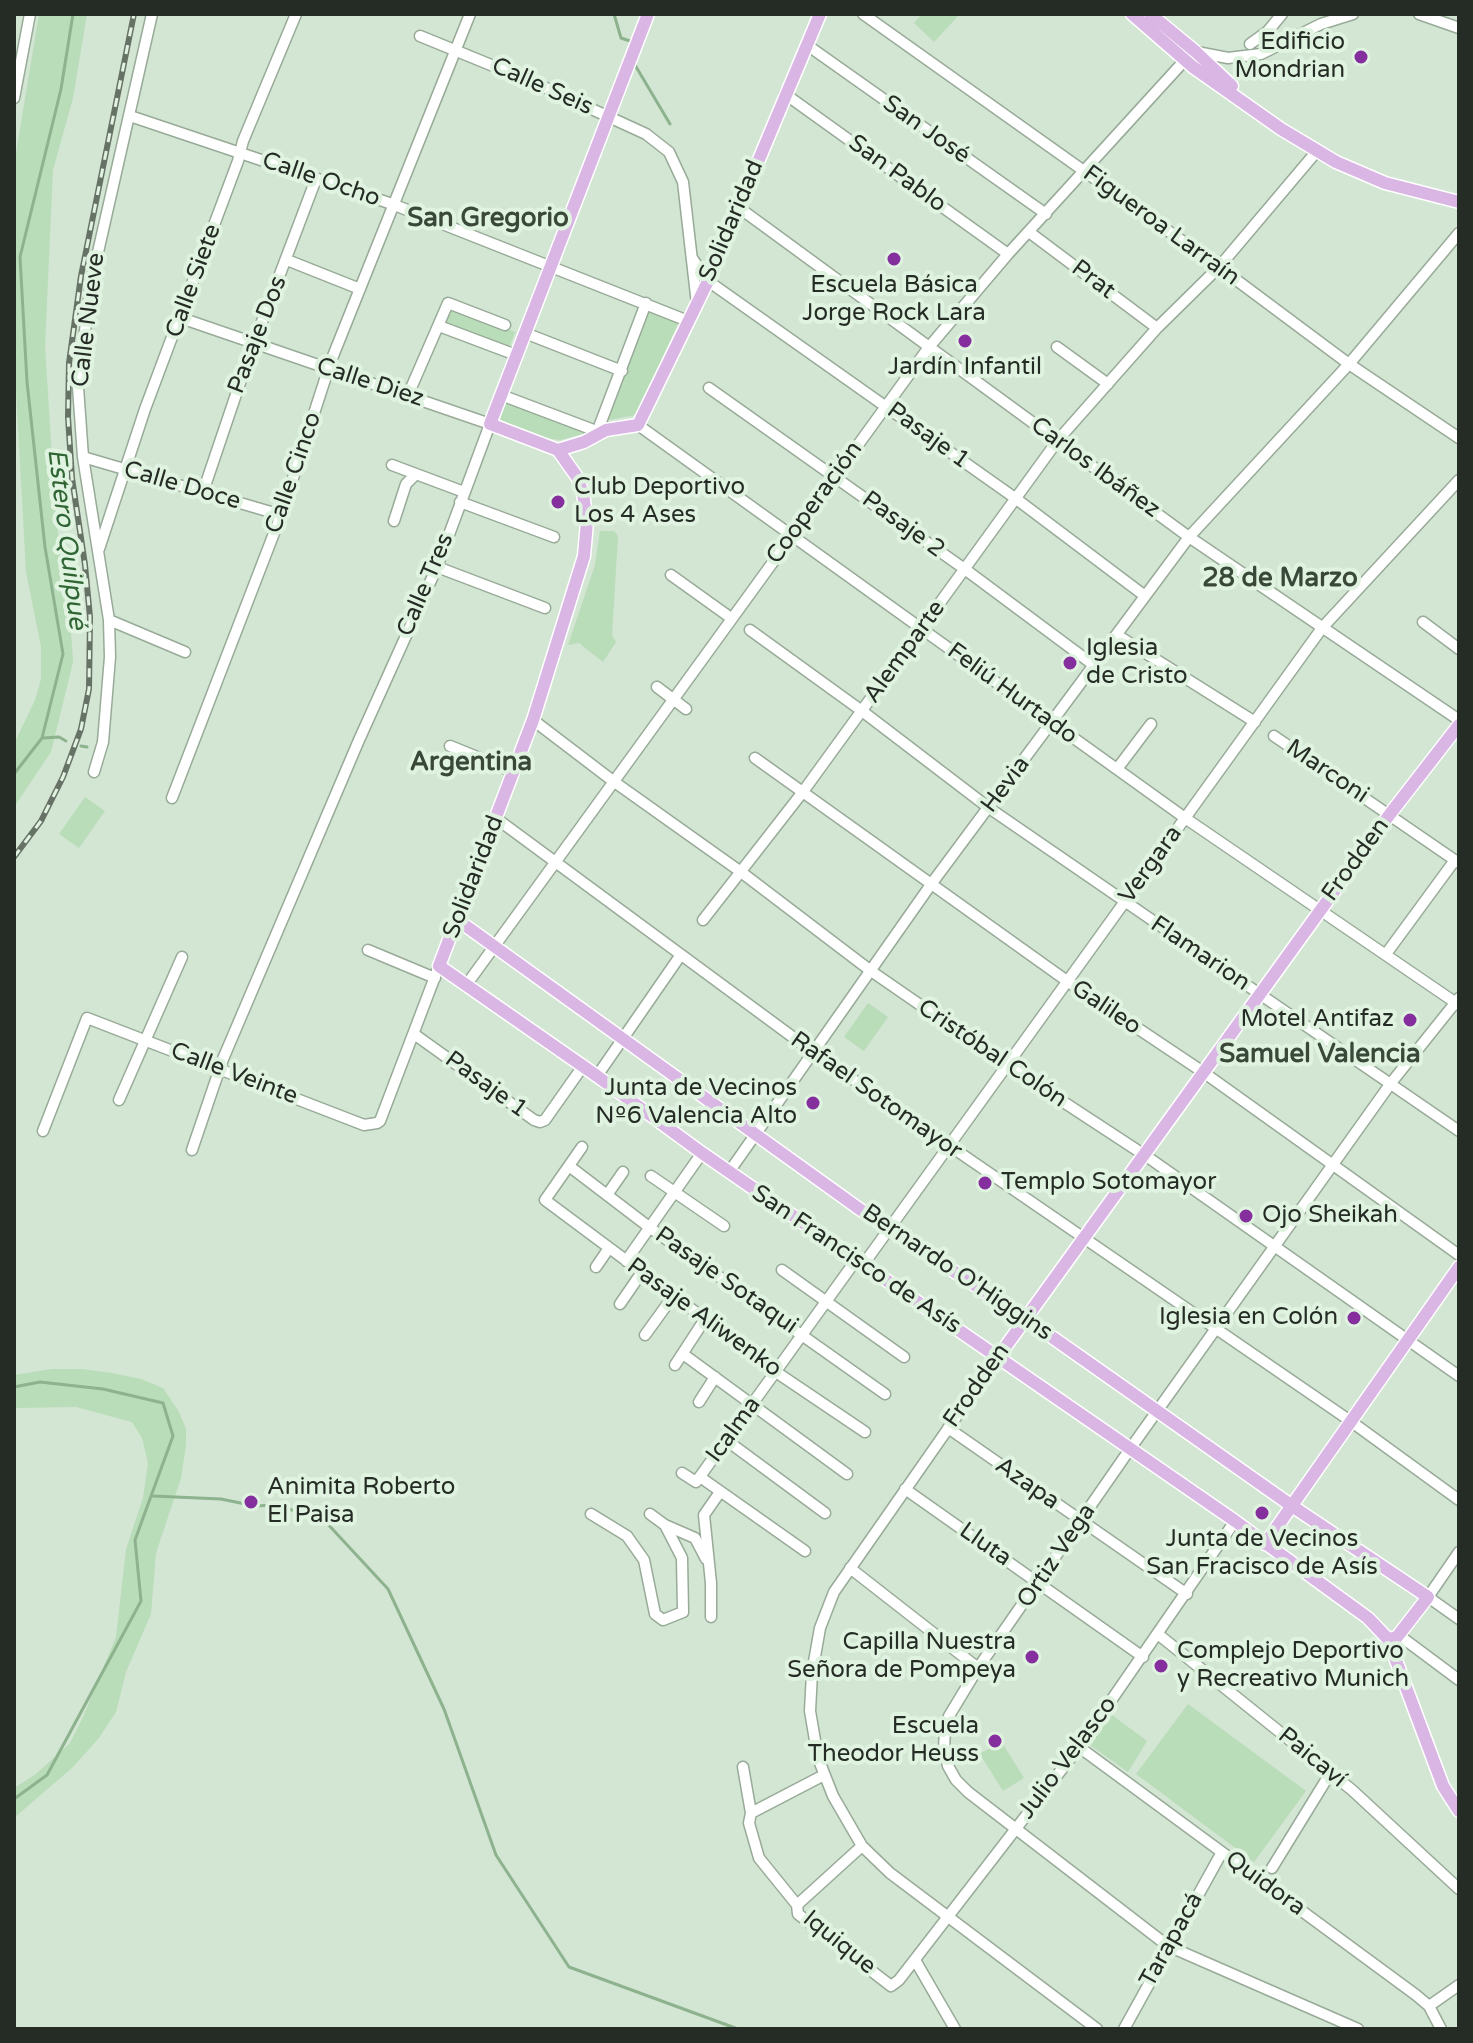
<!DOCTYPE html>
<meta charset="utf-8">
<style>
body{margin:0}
#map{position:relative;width:1473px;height:2043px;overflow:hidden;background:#d3e5d3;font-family:"Varela Round",sans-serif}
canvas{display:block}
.frame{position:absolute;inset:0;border:16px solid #252c25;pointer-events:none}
</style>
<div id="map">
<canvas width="1473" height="2043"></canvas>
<div class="frame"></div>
</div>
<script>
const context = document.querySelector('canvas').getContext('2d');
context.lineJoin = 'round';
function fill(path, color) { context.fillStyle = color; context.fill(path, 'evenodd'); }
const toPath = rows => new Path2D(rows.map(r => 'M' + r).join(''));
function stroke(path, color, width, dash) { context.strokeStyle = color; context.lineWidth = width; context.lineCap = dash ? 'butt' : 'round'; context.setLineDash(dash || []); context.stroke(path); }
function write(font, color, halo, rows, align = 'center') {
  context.font = font + ' "Varela Round",sans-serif'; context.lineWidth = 8; context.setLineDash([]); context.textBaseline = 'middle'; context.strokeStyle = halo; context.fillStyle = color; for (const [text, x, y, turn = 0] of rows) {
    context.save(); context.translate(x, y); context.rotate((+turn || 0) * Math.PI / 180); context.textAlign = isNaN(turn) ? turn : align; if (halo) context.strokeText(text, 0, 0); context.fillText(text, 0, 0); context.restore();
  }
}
const green = toPath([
 [39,14,87,14,73,98,53,170,45,346,56,520,69,601,73,662,51,752,14,807,14,744,35,700,41,679,41,647,26,572,14,354,14,165],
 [922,14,960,14,934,42,914,23],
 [448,306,515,332,508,351,441,325],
 [647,310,678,324,636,415,608,420,607,414],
 [506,400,590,432,560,440,546,438,503,423,500,418],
 [600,531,614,531,618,536,612,635,616,642,603,662,579,643,568,645,595,565],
 [85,797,105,811,79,848,59,834],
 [868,1003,888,1017,864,1051,844,1037],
 [52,1369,82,1369,112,1373,141,1379,163,1388,179,1412,186,1429,186,1445,181,1478,156,1553,151,1614,126,1672,116,1712,99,1738,73,1767,14,1818,14,1788,36,1774,70,1743,83,1717,116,1637,126,1549,143,1498,148,1463,142,1438,132,1422,76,1407,14,1408,14,1375],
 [1188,1704,1306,1791,1254,1862,1136,1774],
 [1112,1715,1147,1741,1128,1772,1090,1745],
 [1001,1741,1024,1778,1003,1791,980,1754]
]);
const stream = toPath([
 [614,14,621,38,633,42],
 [635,65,670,124],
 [43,738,59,737,66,741],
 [81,746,87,747],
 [14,774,42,738,63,654,45,547,27,382,20,257,61,89,73,14],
 [14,1387,40,1382,103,1389,163,1403,173,1436,135,1540,141,1601,47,1775,14,1799],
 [153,1496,221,1499,255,1506,276,1505,324,1520,388,1589,444,1709,496,1855,569,1967,738,2029]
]);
const minor = toPath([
 [863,14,1219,267,1349,364,1459,438],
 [1419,14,1459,28],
 [420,36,535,83,646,134,669,152,683,182,697,304],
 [1250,44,1268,31,1282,14],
 [807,45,1046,214],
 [1197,52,1228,58,1261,54,1321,24,1353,14],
 [785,94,1008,254],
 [14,98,30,14],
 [130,116,392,204,688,321],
 [738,207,1189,537,1459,720],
 [1029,232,1157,328],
 [692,258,708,281,1015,498,1145,596],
 [287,260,360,289],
 [181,318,490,424,437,567,359,740,223,1059,192,1150],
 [439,326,516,355],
 [525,333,622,371],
 [1057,347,1108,384],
 [709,388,966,570,1095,666],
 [408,395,448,303,505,325],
 [501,395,591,429,596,435,646,303],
 [638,425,1185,818,1459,1005],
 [83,457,281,515],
 [392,465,464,492],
 [203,492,249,356,316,179],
 [460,502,554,537],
 [394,521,406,484,416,474],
 [99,549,145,409,238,161,243,141,296,14],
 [437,567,545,608],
 [671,575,731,618],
 [109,620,185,652],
 [1423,622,1459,649],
 [750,630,862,711,989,808,1459,1131],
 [1117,635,1255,722],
 [657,687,686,709],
 [533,720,613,781,741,872,871,971,1007,1065,1149,1158,1459,1376],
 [1274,736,1459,863],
 [450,746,514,772],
 [755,758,1067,981,1203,1072,1459,1255],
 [1117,769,1151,724],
 [94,772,103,742,110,657,109,620,83,457,78,387,91,283,152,14],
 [172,798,281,515,331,361,470,14],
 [497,819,813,1052,1349,1420,1459,1500],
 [703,920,802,793,1058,440,1157,328,1219,267,1317,151],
 [368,950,435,978],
 [1386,954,1455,860],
 [467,984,929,347,1008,254,1185,60,1185,44],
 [414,1034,534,1120,540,1122,545,1120,583,1066],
 [597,1076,680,956],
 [119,1100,182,957],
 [43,1131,87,1018,364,1125,377,1123,380,1121,439,966],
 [582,1147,545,1200,776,1372,865,1432],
 [569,1166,649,1227,885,1394],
 [729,1172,932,883,1189,537,1349,364,1459,233],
 [651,1176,724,1226],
 [607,1195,623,1172],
 [626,1261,702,1153],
 [863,1265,1322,628,1459,480],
 [596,1267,609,1248],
 [782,1270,904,1357],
 [620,1304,642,1272],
 [645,1335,674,1295],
 [683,1354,847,1474],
 [998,1357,834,1592,820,1628,812,1673,810,1711,818,1758,833,1796,862,1846,890,1873,1097,2029],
 [675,1365,705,1319],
 [699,1402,715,1377],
 [948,1428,1187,1594],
 [726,1440,825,1513],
 [682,1473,696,1482,856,1260],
 [700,1477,805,1551],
 [905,1489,1143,1657],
 [591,1514,627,1536,644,1560,655,1614,663,1620,683,1612,682,1558,665,1525],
 [650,1514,665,1525,695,1538,706,1559],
 [1459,1552,1428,1597,1459,1619],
 [850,1568,978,1668],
 [711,1617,711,1583,704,1515,720,1492],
 [1159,1635,1352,1790,1459,1889],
 [1397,1637,1404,1639,1459,1680],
 [1079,1747,1416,1995,1429,2006,1441,2029],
 [743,1767,751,1813,749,1823,759,1858,797,1905,798,1914,891,1986,899,1980,1079,1747,1235,1521],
 [751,1813,824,1775],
 [1272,1868,1331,1772],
 [797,1905,862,1846],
 [915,1960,955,2029],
 [1429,2006,1459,1985],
 [1124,2029,1222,1852],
 [1358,2029,1168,1946,968,1792,956,1780,948,1766,944,1748,945,1731,949,1716,978,1668,1130,1449,1391,1083,1459,998]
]);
const major = toPath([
 [1132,14,1193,67,1281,129,1336,162,1385,183,1459,202],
 [1150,14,1196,52,1232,86],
 [558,450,577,477,583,493,587,522,584,556,533,720,439,966,597,1076,702,1153,1235,1521,1368,1618,1388,1639,1443,1786,1459,1811],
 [558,450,584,442,606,430,638,425,708,281,820,14],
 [558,450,490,424,648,14],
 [459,921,865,1213,1025,1318,1292,1506,1428,1597,1397,1637,1388,1639],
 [998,1357,1390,814,1459,725],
 [1265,1544,1459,1267]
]);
const rail = toPath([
 [14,857,41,821,63,777,81,729,89,689,90,617,85,565,72,478,68,417,69,363,81,276,134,14]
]);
const markers = [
 [1361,57,8,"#842f9d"],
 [894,259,8,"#842f9d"],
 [965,341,8,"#842f9d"],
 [558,502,8,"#842f9d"],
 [1070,663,8,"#842f9d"],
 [1410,1020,8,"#842f9d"],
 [813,1103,8,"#842f9d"],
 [985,1183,8,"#842f9d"],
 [1246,1216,8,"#842f9d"],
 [1354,1318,8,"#842f9d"],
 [251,1502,8,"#842f9d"],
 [1262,1513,8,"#842f9d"],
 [1032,1657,8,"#842f9d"],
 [1161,1666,8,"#842f9d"],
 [995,1741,8,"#842f9d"]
];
const poiNames = [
 ["Edificio",1345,43],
 ["Mondrian",1345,71],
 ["Escuela Básica",894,286,"center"],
 ["Jorge Rock Lara",894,314,"center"],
 ["Jardín Infantil",965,368,"center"],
 ["Club Deportivo",574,488,"left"],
 ["Los 4 Ases",574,516,"left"],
 ["Iglesia",1086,649,"left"],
 ["de Cristo",1086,677,"left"],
 ["Motel Antifaz",1394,1020],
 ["Junta de Vecinos",797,1089],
 ["Nº6 Valencia Alto",797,1117],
 ["Templo Sotomayor",1001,1183,"left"],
 ["Ojo Sheikah",1262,1216,"left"],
 ["Iglesia en Colón",1338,1318],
 ["Animita Roberto",267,1488,"left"],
 ["El Paisa",267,1516,"left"],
 ["Junta de Vecinos",1262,1540,"center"],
 ["San Fracisco de Asís",1262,1568,"center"],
 ["Capilla Nuestra",1016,1643],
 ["Señora de Pompeya",1016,1671],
 ["Complejo Deportivo",1177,1652,"left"],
 ["y Recreativo Munich",1177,1680,"left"],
 ["Escuela",979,1727],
 ["Theodor Heuss",979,1755]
];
const streetNames = [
 ["Calle Seis",542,87,24],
 ["San José",926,130,35],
 ["San Pablo",897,174,36],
 ["Calle Ocho",321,180,19],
 ["Solidaridad",732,221,-67],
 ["Figueroa Larraín",1161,226,36],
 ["Prat",1093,280,37],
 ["Calle Siete",194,281,-70],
 ["Calle Nueve",89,320,-83],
 ["Pasaje Dos",258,335,-69],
 ["Calle Diez",370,383,18],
 ["Pasaje 1",928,436,36],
 ["Carlos Ibáñez",1095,468,36],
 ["Calle Cinco",294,473,-71],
 ["Calle Doce",182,486,16],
 ["Cooperación",815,503,-54],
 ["Pasaje 2",903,525,36],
 ["Calle Tres",426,585,-67],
 ["Alemparte",905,652,-54],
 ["Feliú Hurtado",1012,694,36],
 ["Marconi",1327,772,34],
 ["Hevia",1006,785,-53],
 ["Frodden",1356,860,-54],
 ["Vergara",1151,865,-54],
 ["Solidaridad",474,877,-69],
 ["Flamarion",1200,954,34],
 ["Galileo",1106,1008,34],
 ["Cristóbal Colón",992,1054,34],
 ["Calle Veinte",234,1074,21],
 ["Pasaje 1",486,1085,36],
 ["Rafael Sotomayor",876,1096,35],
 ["San Francisco de Asís",856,1260,34],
 ["Bernardo O'Higgins",957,1273,34],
 ["Pasaje Sotaqui",726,1281,35],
 ["Pasaje Aliwenko",704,1318,36],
 ["Frodden",977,1386,-55],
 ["Icalma",734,1430,-54],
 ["Azapa",1027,1484,35],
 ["Lluta",985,1545,35],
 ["Ortiz Vega",1057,1556,-56],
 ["Julio Velasco",1068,1758,-53],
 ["Paicaví",1312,1758,39],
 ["Quidora",1265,1884,36],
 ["Tarapacá",1172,1940,-61],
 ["Iquique",839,1943,39]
];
const neighbourhoodNames = [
 ["San Gregorio",488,219],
 ["28 de Marzo",1280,579],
 ["Argentina",471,763],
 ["Samuel Valencia",1320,1055]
];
const waterNames = [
 ["Estero Quilpué",66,539,83]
];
fill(green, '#b9dcb9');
stroke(stream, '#8db28e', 3);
stroke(minor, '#98aa98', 13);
stroke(major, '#fff', 15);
stroke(minor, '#fff', 10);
stroke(major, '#d9b6e4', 12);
stroke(rail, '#677267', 6);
stroke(rail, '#e0f3e0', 3, [9]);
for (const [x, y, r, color] of markers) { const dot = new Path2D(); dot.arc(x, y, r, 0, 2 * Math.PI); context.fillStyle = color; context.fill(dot); stroke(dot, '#e0f3e0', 3); }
write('24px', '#252c25', '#e0f3e0', poiNames, 'right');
write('24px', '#252c25', '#e0f3e0', streetNames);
write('bold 26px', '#394839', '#e0f3e0', neighbourhoodNames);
write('italic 26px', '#306635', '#e0f3e0', waterNames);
</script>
